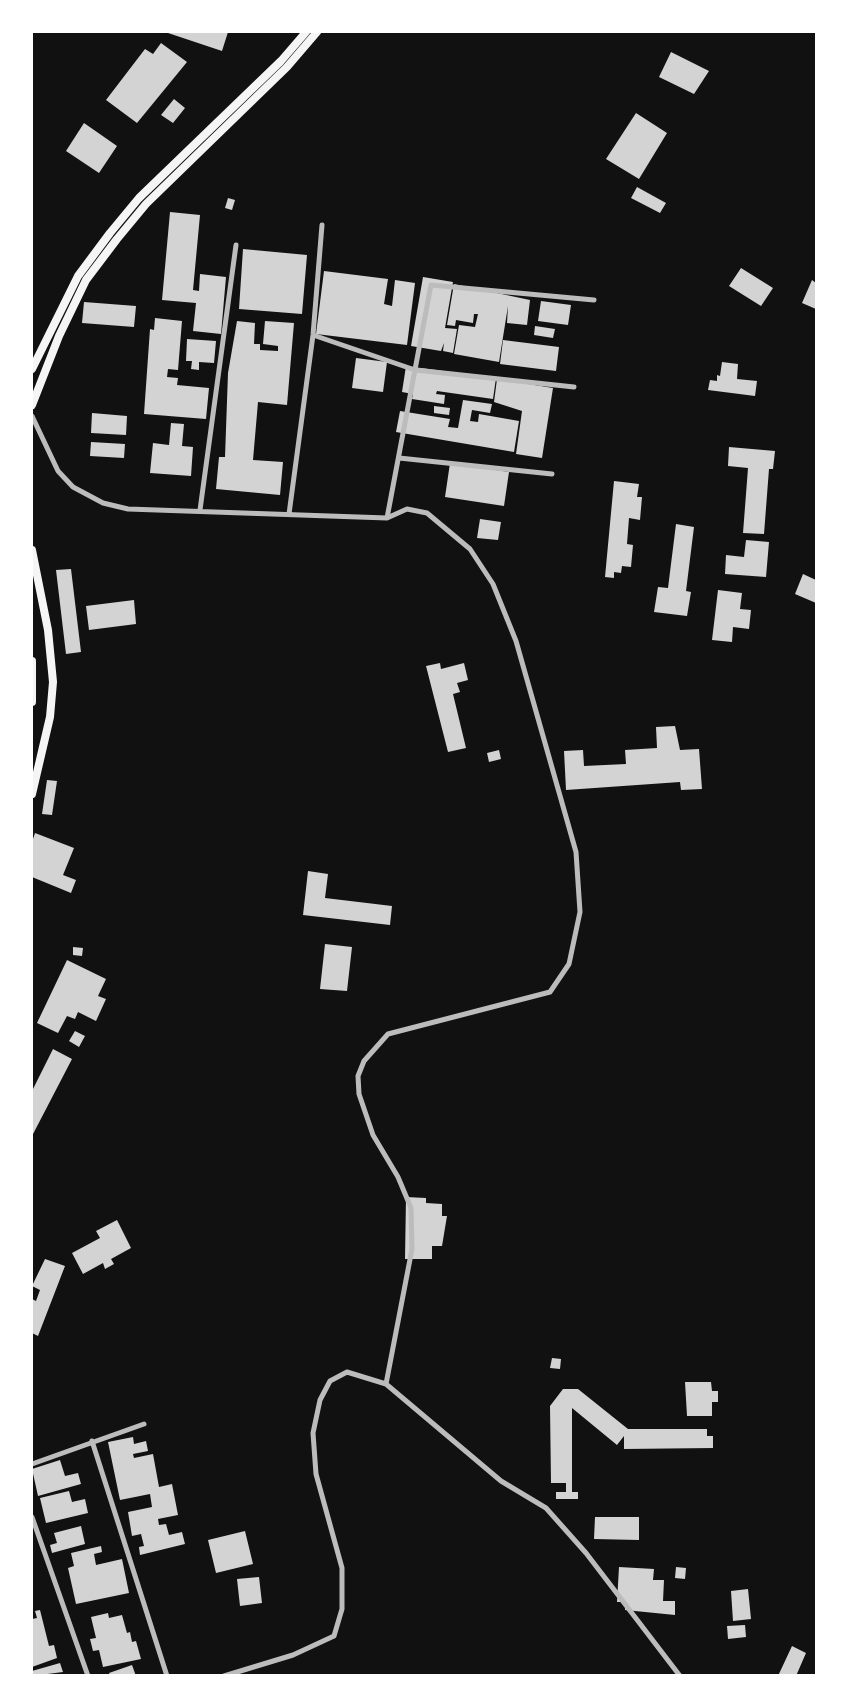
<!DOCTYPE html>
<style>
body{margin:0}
#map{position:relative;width:848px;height:1707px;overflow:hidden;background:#111;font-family:Karla,sans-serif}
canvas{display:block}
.frame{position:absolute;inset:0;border:33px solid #fff;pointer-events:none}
</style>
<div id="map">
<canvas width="848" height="1707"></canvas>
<div class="frame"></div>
</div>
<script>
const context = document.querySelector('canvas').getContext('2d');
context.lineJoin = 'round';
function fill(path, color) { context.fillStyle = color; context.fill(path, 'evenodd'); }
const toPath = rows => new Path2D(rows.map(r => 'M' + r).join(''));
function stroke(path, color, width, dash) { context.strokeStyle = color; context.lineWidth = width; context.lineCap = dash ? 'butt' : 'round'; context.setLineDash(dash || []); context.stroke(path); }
const building = toPath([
 [165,32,228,32,222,51],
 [161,43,187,62,137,123,106,100,145,49,153,54],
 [671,52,709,71,694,94,659,77],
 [174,99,185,108,173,123,161,115],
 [636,113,667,133,639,179,606,159],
 [84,123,117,146,99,173,66,151],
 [637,187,666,203,660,213,631,198],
 [228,198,235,200,232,210,225,208],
 [170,212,200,215,193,290,199,291,200,274,226,277,221,334,193,331,196,303,162,300],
 [243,249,307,255,302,314,239,309],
 [741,268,773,288,761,306,729,286],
 [324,271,388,279,384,304,392,306,395,280,415,283,407,345,316,334],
 [423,277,453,282,445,328,457,329,453,353,443,351,444,343,441,351,411,346],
 [812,280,816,283,816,309,802,303],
 [454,284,530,300,527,325,507,323,508,306,499,362,454,354,459,325,475,327,478,314,474,314,473,323,456,320,455,326,447,325],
 [541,301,571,305,568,325,538,321],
 [84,302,136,306,134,327,82,323],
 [155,318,182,321,178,370,168,369,167,377,178,378,177,385,209,388,206,419,144,414,150,329,154,330],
 [237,321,255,323,254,344,260,344,260,350,278,351,278,346,263,344,265,321,294,323,287,405,258,402,253,460,283,462,280,495,216,489,219,457,225,457,228,373],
 [535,326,555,329,553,338,534,335],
 [187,339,216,341,214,363,199,362,199,370,191,369,192,361,186,361],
 [503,340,559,347,556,371,500,364],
 [356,358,387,362,383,392,352,388],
 [722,362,738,364,737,379,757,381,755,396,708,390,710,380,717,381,717,375,720,376],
 [406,366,496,378,493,399,437,391,436,394,445,395,444,404,412,399,413,394,402,392],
 [497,379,553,388,542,458,516,454,522,411,494,402],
 [463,400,492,404,490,413,472,410,470,421,478,422,479,414,519,421,514,452,396,432,400,411,450,419,448,427,458,428],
 [434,406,450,408,449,415,434,413],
 [92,413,127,416,126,435,91,433],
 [171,423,184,424,182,446,193,447,191,476,150,473,153,443,169,445],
 [91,442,125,444,124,458,90,456],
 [729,447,775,451,773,469,769,469,764,534,743,533,748,468,728,466],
 [450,463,509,472,504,506,445,497],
 [614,481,639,484,637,497,642,497,640,520,629,518,627,544,633,545,631,567,622,566,621,573,614,572,614,578,605,577],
 [480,519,501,522,498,540,477,538],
 [676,524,694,527,686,591,691,592,687,616,654,612,658,587,668,588],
 [746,540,769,542,766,577,725,574,726,555,744,557],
 [71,569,81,652,66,654,56,570],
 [803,574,816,580,816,603,795,594],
 [718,590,742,593,740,609,751,610,749,629,733,627,732,642,712,640],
 [134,600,136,624,89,630,86,606],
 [440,663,441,669,464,663,468,680,457,683,460,692,453,694,466,748,448,752,426,666],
 [675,726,680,750,699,749,702,789,681,790,680,782,566,790,564,751,583,750,584,766,626,764,625,750,657,748,656,727],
 [499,750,501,759,489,762,487,753],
 [47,780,57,781,52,815,42,814],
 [35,833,74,848,63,875,76,880,71,893,32,877,32,842],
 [308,871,328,874,325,898,392,906,390,925,303,915],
 [325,944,352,947,347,991,320,989],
 [73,947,83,948,82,956,73,955],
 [67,960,106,979,98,996,106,999,96,1021,78,1012,75,1019,67,1016,58,1033,37,1023],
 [75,1031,85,1036,79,1047,69,1041],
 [53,1049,72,1059,32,1136,32,1091],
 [406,1197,426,1198,426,1203,442,1204,442,1216,447,1216,442,1246,432,1246,432,1259,405,1259],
 [117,1220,131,1248,111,1259,114,1264,105,1269,103,1263,83,1274,72,1253,100,1238,96,1231],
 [45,1259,65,1266,38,1336,32,1333,32,1299,36,1301,40,1290,32,1286],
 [552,1358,561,1359,560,1369,550,1368],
 [685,1382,711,1382,712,1391,718,1391,718,1402,712,1402,712,1416,687,1416],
 [563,1389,578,1389,628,1429,707,1429,707,1436,713,1436,713,1448,624,1449,624,1436,617,1445,572,1408,572,1492,578,1492,578,1499,556,1499,556,1492,566,1492,566,1483,551,1483,550,1406],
 [133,1437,134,1444,146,1441,148,1451,133,1454,134,1458,153,1454,159,1487,172,1484,178,1515,158,1519,159,1525,166,1524,169,1535,182,1532,185,1544,140,1555,139,1547,144,1546,141,1534,132,1536,128,1512,152,1507,150,1494,120,1500,108,1442],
 [60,1460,65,1476,78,1473,81,1484,38,1496,32,1469],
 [69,1491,72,1502,85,1499,88,1513,46,1523,40,1498],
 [595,1517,639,1517,639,1540,594,1539],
 [81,1526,85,1544,52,1553,50,1545,57,1543,54,1533],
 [245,1531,253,1564,216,1573,208,1540],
 [101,1546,102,1552,94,1554,96,1565,122,1559,129,1593,76,1604,68,1568,74,1566,71,1553],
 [619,1567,654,1569,653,1580,664,1580,663,1601,675,1601,675,1615,625,1610,625,1602,617,1602],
 [676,1567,686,1568,685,1579,675,1578],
 [259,1577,262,1603,240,1606,237,1579],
 [748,1589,751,1619,733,1621,731,1591],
 [40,1610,49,1646,54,1645,57,1658,32,1667,32,1619,37,1618,35,1611],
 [108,1613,109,1618,122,1615,127,1633,130,1632,132,1642,136,1641,141,1659,103,1667,99,1650,93,1651,90,1639,96,1638,91,1617],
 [745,1625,746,1637,728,1639,727,1626],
 [792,1646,806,1653,796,1676,778,1676],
 [60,1663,63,1672,32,1676,32,1671],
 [132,1665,136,1676,110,1676,109,1673]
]);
const minor = toPath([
 [313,335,415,370,574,387],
 [32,416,58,471,73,487,103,503,128,509,387,518,431,285,594,300],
 [399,458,552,474],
 [200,510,236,245],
 [289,514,313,335,322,225],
 [386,1384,412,1249,411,1208,398,1177,373,1135,359,1094,358,1076,364,1061,388,1034,550,992,569,964,580,912,576,852,516,641,493,584,470,549,427,513,407,509,387,518],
 [92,1441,167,1676],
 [32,1464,144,1424],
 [32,1517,88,1676],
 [224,1676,293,1655,334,1636,342,1609,342,1568,316,1474,313,1433,320,1400,330,1381,347,1372,386,1384,501,1481,546,1508,586,1553,680,1676]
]);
const secondary = toPath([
 [32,369,78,276,110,233,139,198,281,61,306,32],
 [32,405,59,336,86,280,117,239,146,204,287,67,317,32],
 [32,550,48,630,53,682,50,717,32,794],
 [32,661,32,702]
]);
fill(building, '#d3d3d3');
stroke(minor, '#bcbcbc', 5);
stroke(secondary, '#f5f5f5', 8);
</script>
